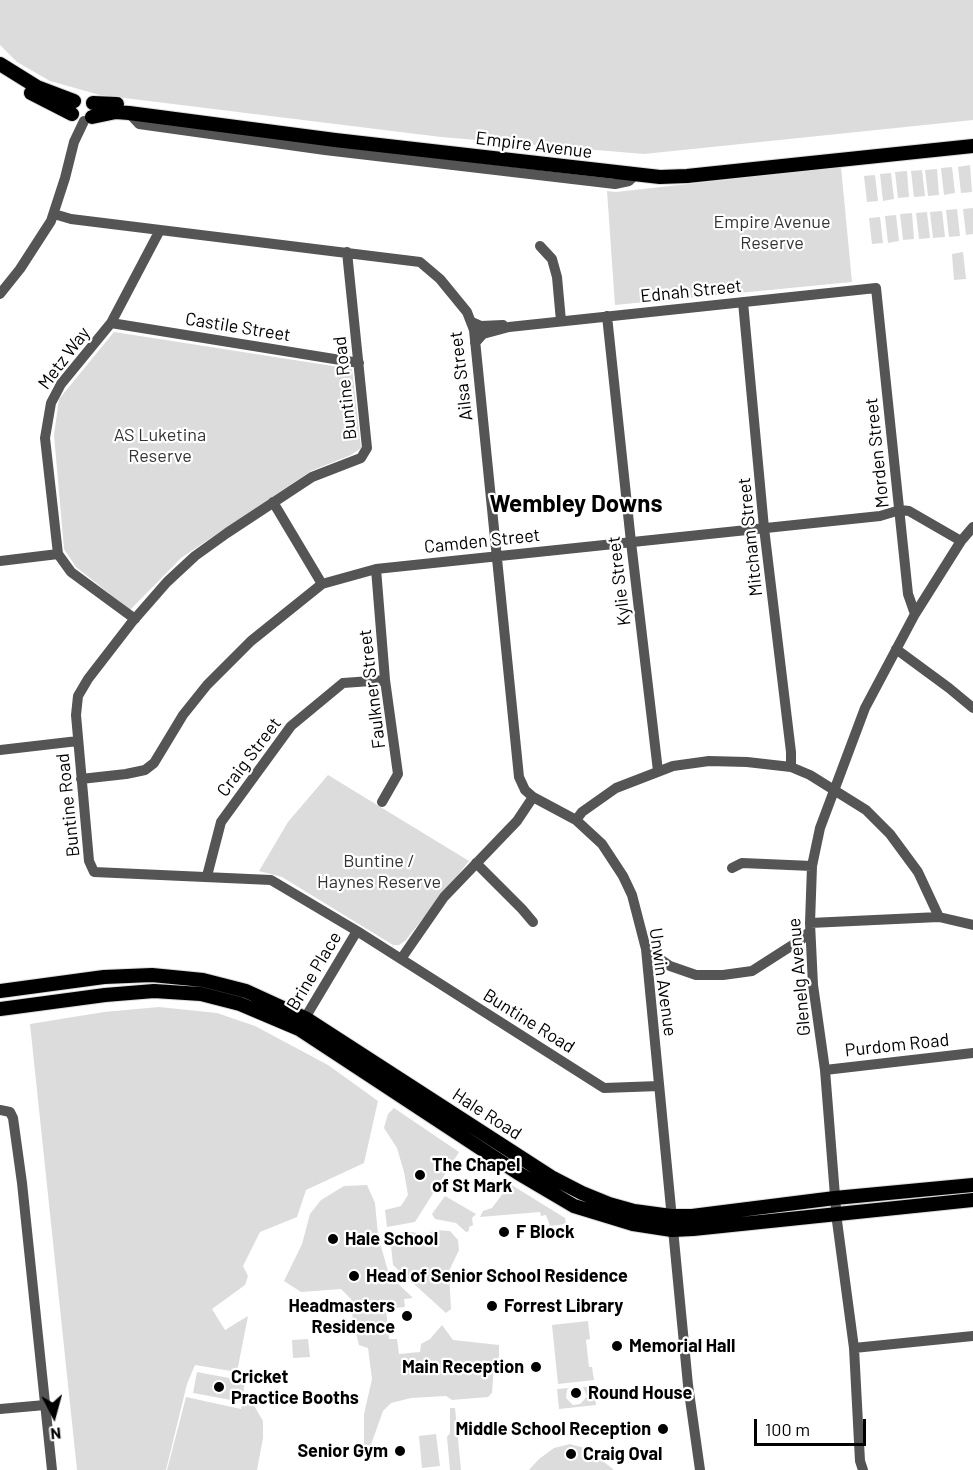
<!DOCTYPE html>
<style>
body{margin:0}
#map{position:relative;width:973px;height:1470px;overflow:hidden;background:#fff;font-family:Barlow,sans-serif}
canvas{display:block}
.north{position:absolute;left:24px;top:1386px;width:60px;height:60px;-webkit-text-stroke:4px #fff;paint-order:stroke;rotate:174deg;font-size:16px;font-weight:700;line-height:24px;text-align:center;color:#000}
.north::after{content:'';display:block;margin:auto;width:21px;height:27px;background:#000;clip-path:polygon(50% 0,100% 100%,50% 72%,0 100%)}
.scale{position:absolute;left:754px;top:1419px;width:112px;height:27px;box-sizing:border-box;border:3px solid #000;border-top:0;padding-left:8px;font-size:18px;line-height:21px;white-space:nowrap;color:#000;-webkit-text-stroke:4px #fff;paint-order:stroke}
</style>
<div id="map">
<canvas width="973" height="1470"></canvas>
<div class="north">N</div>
<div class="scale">100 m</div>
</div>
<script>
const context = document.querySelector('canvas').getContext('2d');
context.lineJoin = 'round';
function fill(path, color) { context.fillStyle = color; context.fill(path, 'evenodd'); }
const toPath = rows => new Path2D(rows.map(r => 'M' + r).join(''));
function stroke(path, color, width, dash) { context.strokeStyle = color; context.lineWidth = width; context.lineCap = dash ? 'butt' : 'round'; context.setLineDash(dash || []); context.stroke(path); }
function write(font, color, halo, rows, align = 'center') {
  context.font = font + ' Barlow,sans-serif'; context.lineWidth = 4.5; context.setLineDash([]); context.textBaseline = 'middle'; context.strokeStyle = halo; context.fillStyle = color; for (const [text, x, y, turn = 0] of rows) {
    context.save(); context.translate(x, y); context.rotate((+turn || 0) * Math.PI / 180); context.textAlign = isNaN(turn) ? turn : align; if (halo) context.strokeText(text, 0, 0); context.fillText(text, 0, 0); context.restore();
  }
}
const green = toPath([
 [0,0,973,0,973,120,644,154,441,137,100,95,50,81,17,62,0,45],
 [970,165,972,192,961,193,958,167],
 [841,167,852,282,615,305,607,191,616,192],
 [952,167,955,193,944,195,941,168],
 [937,169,939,195,928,196,925,170],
 [922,170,925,196,914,197,911,171],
 [907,171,909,197,898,198,895,172],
 [891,173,894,199,883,201,880,174],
 [875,175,878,201,867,202,864,176],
 [973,208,973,234,966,235,963,209],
 [957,209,960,236,949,237,946,210],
 [942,211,945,237,933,238,930,212],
 [927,212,930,238,919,239,916,213],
 [912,213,914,239,903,240,900,214],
 [896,215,899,241,888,243,885,216],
 [880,217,883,243,872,244,869,218],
 [963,252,966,279,954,280,952,254],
 [114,332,352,369,361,448,351,455,311,471,181,558,130,610,76,567,64,549,54,435,59,399],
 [328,775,469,861,405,941,399,945,393,945,282,877,259,871,288,822],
 [159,1007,217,1013,255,1026,328,1065,378,1101,364,1163,306,1190,297,1217,260,1232,243,1266,248,1276,245,1285,212,1309,225,1330,248,1316,237,1372,195,1365,187,1384,166,1470,77,1470,30,1024,104,1012],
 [394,1108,459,1152,415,1222,387,1227,385,1210,401,1206,408,1195,404,1172,397,1148,384,1128,388,1114],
 [510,1184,565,1218,566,1224,550,1226,546,1215,541,1216,540,1212,480,1217,483,1211,492,1208],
 [367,1185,375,1203,378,1235,389,1275,413,1298,404,1299,405,1307,386,1309,389,1339,397,1339,399,1354,420,1352,421,1344,430,1339,442,1325,453,1340,499,1345,499,1357,494,1364,492,1393,488,1397,452,1400,446,1396,411,1398,391,1403,383,1411,369,1450,364,1448,364,1414,372,1379,368,1348,359,1345,353,1321,351,1299,341,1289,301,1292,284,1281,302,1244,310,1214,321,1200,344,1186],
 [445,1196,476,1214,472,1218,473,1225,469,1227,469,1231,466,1232,456,1223,435,1219,432,1214],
 [434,1230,450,1231,458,1240,459,1250,449,1271,451,1309,446,1313,393,1265,390,1236,412,1232,426,1235],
 [588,1321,590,1339,586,1340,589,1367,592,1367,594,1380,558,1384,552,1325],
 [308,1339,310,1357,293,1358,292,1340],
 [197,1372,245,1381,242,1402,193,1393],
 [594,1386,596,1405,559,1409,557,1389,569,1388,567,1390,566,1398,573,1405,580,1404,584,1400,587,1396,583,1387],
 [244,1396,249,1397,263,1421,263,1438,257,1470,167,1470,186,1397,241,1409],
 [450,1408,455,1408,461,1470,450,1470,447,1437,450,1433],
 [436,1434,440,1466,422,1468,419,1436],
 [570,1444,588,1449,614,1470,529,1470,539,1459,554,1448]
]);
const minor = toPath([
 [129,113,139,124,325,150,615,184,629,181,635,175],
 [54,214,71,219,420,262,440,279,467,312,474,330,519,777,525,790,533,797,576,820,602,844,623,876,632,895,646,949,688,1385,700,1470],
 [540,246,552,259,557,277,561,321],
 [347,252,367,448,361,458,312,477,227,533,195,556,167,582,132,622,88,679,78,696,76,715,89,861,94,872,271,880,357,931,604,1088,659,1086],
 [0,294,20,269,51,221,65,178,74,142,84,121],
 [743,302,764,528,791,752,791,767],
 [607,316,631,542,658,771],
 [472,322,481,326,503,325],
 [111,323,359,363],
 [475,343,483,334,509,327,876,288,908,594,915,614],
 [273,502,322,584],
 [58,554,45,438,51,403,61,384,111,323,160,230],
 [0,561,58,554,71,572,135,619],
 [376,569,385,680,398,774,382,802],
 [896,649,949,688,973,708],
 [0,750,78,741],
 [81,779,126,774,145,770,154,763,183,715,207,685,251,641,322,584,376,569,880,516,900,510,909,511,961,541],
 [576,820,582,812,616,788,673,766,709,761,747,762,791,767,810,775,866,810,890,834,918,872,939,917],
 [476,863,522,909,533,922],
 [732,868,742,863,812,866],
 [207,876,221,822,291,726,343,683,385,680],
 [810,923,939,917,973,925],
 [646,949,670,966,696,975,723,975,752,971,802,939,810,931],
 [401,959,444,897,517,821,533,797],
 [302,1023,357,931],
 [825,1070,973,1053],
 [0,1110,10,1112,13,1118,22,1183,52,1470],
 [854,1348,973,1336],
 [0,1409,45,1405],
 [863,1470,860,1461,854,1348,837,1221,825,1070,813,985,810,923,812,866,820,828,865,708,915,614,961,541,973,527]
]);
const major = toPath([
 [0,64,37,87,74,101],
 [31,93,72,114],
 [93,103,117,104],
 [92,117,116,112,129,113,335,140,660,177,687,176,973,146],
 [0,991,104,977,152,975,203,980,246,991,305,1018,551,1177,582,1193,609,1204,634,1211,671,1216,692,1216,835,1198,973,1185],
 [0,1009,105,995,154,991,201,994,240,1004,299,1029,518,1173,574,1206,633,1224,672,1230,693,1229,973,1200]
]);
const markers = [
 [420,1175,6,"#000"],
 [504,1232,6,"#000"],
 [333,1239,6,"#000"],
 [354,1276,6,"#000"],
 [492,1306,6,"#000"],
 [407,1316,6,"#000"],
 [617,1346,6,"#000"],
 [536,1367,6,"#000"],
 [219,1387,6,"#000"],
 [576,1393,6,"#000"],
 [663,1429,6,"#000"],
 [400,1451,6,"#000"],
 [571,1454,6,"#000"]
];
const streetNames = [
 ["Empire Avenue",534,145,7],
 ["Ednah Street",691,291,-6],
 ["Castile Street",238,327,9],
 ["Metz Way",64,358,-53],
 ["Ailsa Street",461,376,-97],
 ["Buntine Road",345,388,-96],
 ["Morden Street",877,453,-96],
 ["Mitcham Street",750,537,-96],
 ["Camden Street",482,541,-6],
 ["Kylie Street",619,581,-97],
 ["Faulkner Street",372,689,-97],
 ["Craig Street",249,757,-53],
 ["Buntine Road",68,805,-96],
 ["Brine Place",314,971,-59],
 ["Glenelg Avenue",799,977,-95],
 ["Unwin Avenue",663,982,82],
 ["Buntine Road",529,1021,32],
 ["Purdom Road",897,1045,-6],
 ["Hale Road",487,1114,33]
];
const parkNames = [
 ["Empire Avenue",772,222],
 ["Reserve",772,243],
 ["AS Luketina",160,435],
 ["Reserve",160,456],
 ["Buntine /",379,861],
 ["Haynes Reserve",379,882]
];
const poiNames = [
 ["The Chapel",432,1165],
 ["of St Mark",432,1186],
 ["F Block",516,1232],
 ["Hale School",345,1239],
 ["Head of Senior School Residence",366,1276],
 ["Headmasters",395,1306,"right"],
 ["Residence",395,1327,"right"],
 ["Forrest Library",504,1306],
 ["Memorial Hall",629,1346],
 ["Main Reception",524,1367,"right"],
 ["Cricket",231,1377],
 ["Practice Booths",231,1398],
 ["Round House",588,1393],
 ["Middle School Reception",651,1429,"right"],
 ["Senior Gym",388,1451,"right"],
 ["Craig Oval",583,1454]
];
const districtNames = [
 ["Wembley Downs",576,504]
];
fill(green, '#dcdcdc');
stroke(major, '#dbdbdb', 16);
stroke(minor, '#555', 10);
stroke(major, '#000', 14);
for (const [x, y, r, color] of markers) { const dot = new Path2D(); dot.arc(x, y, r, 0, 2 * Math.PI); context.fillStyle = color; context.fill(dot); stroke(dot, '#fff', 2); }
write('18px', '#000', '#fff', streetNames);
write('18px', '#333', '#fff', parkNames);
write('bold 18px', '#000', '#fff', poiNames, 'left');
write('bold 24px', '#000', '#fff', districtNames);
</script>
